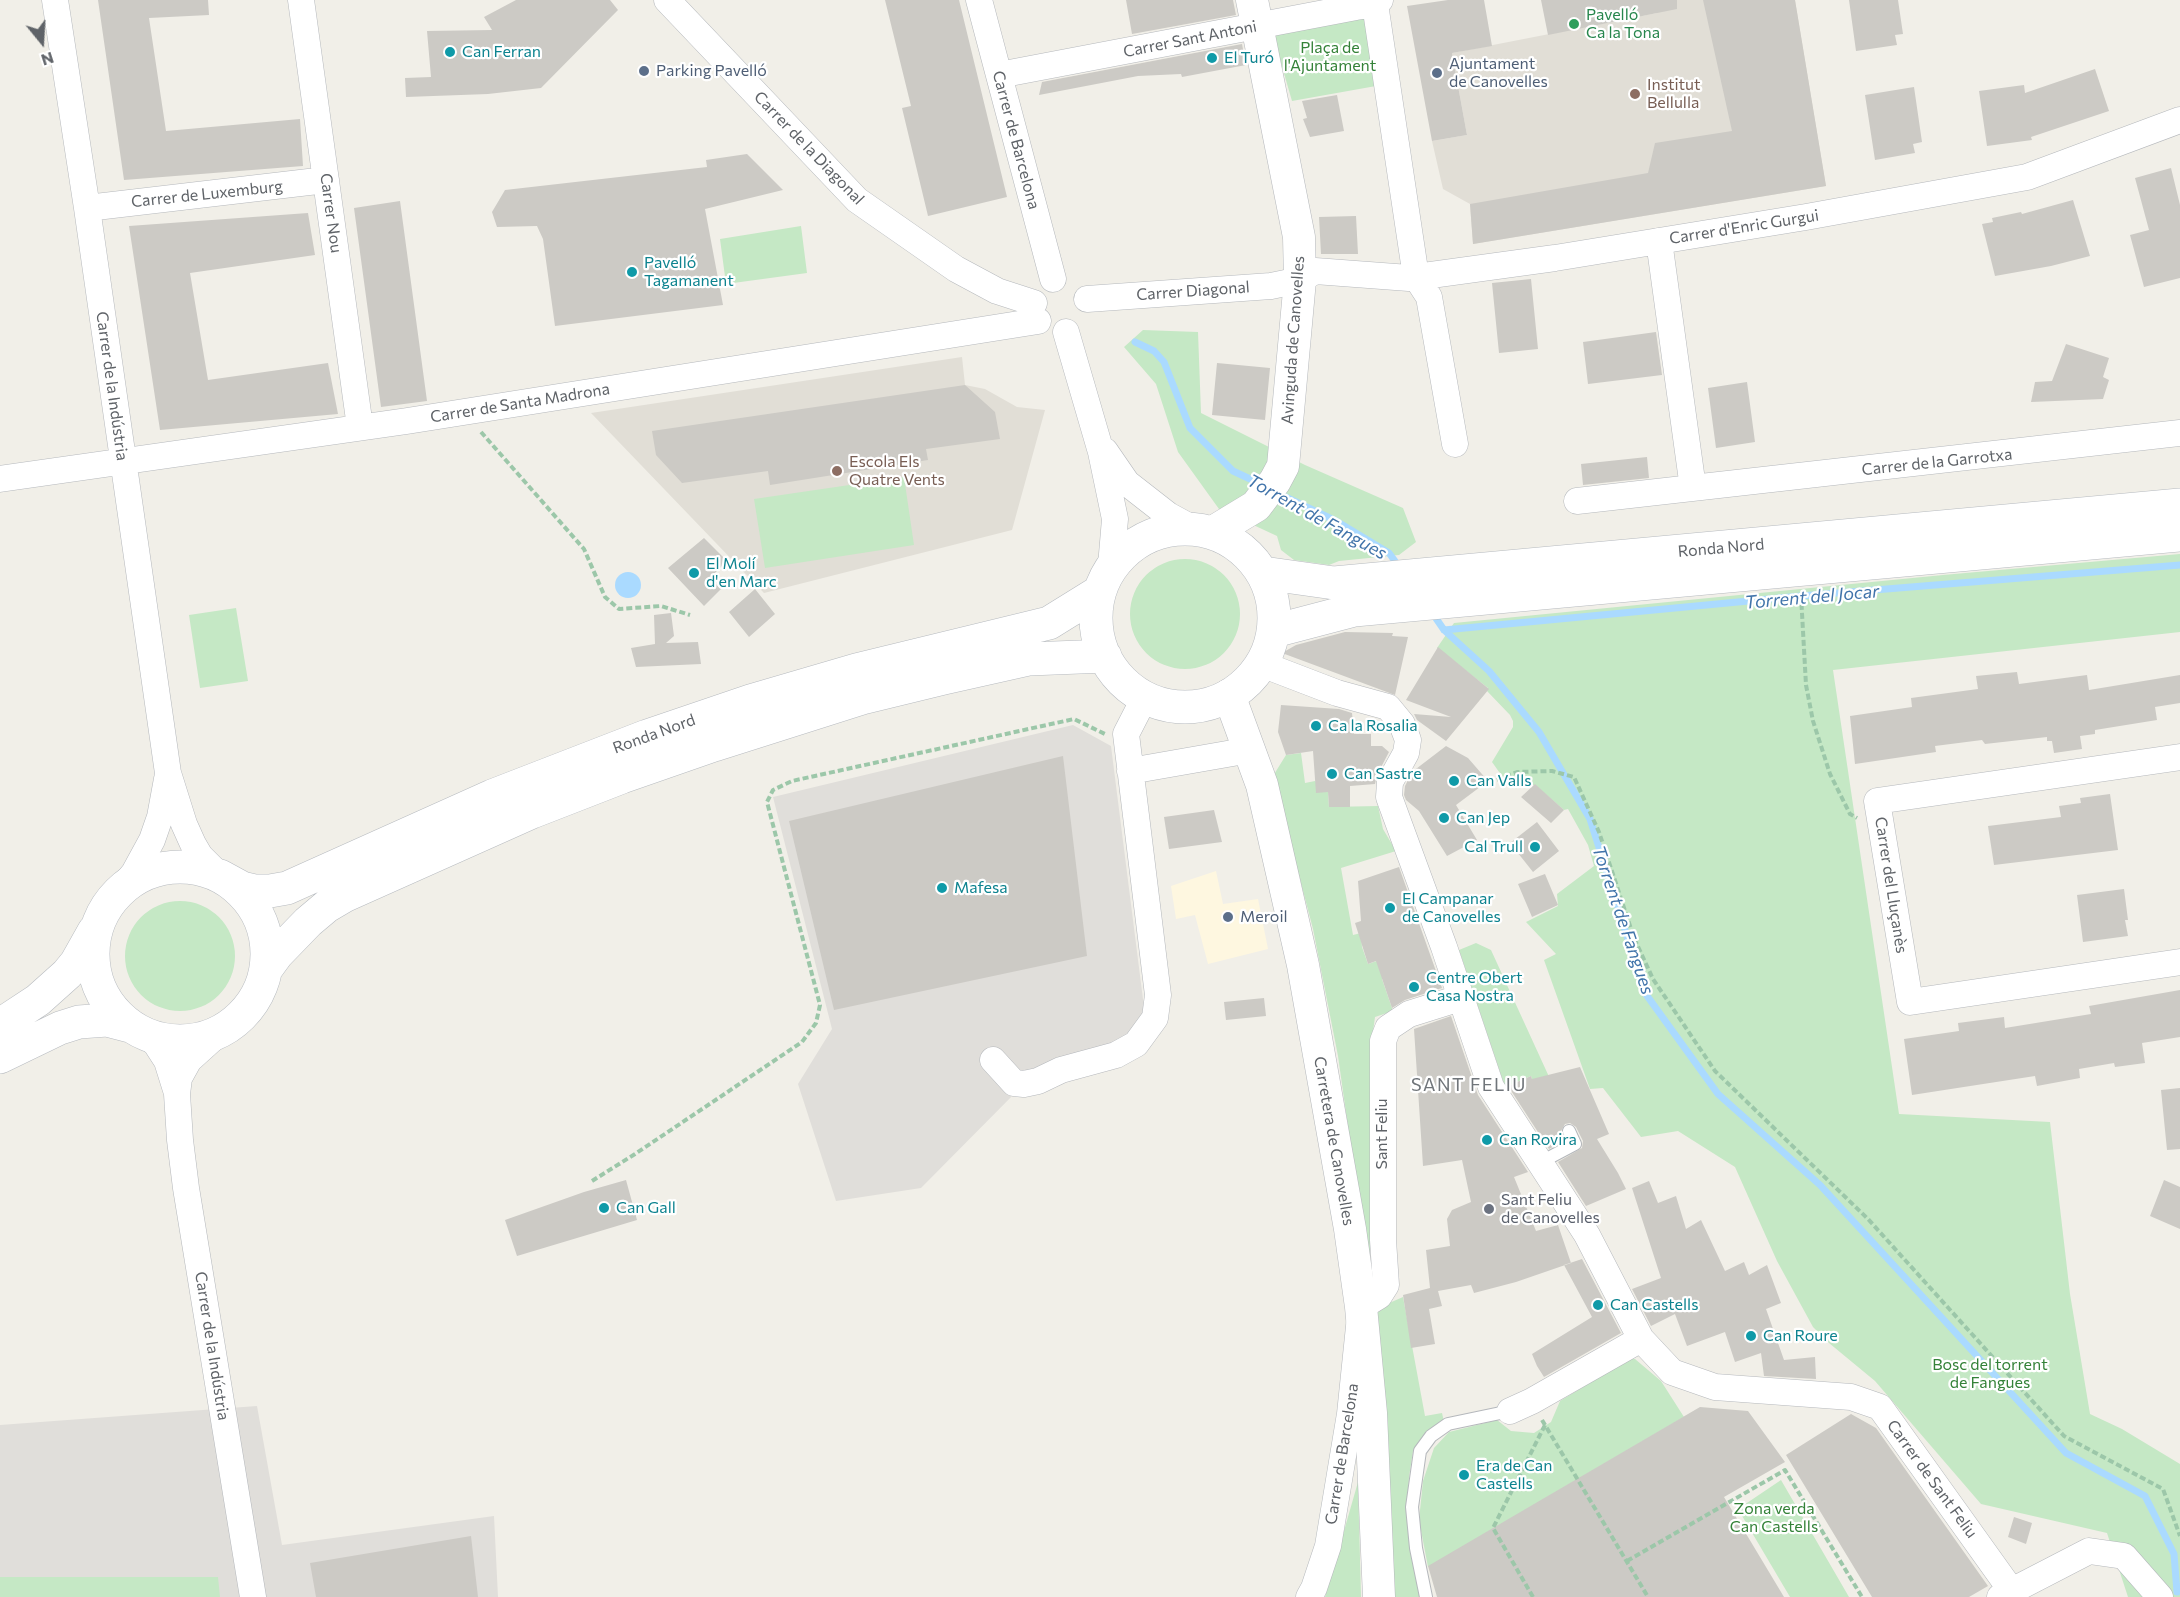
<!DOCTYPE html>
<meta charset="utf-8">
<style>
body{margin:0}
#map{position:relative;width:2180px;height:1597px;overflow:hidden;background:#f1efe8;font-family:Commissioner,sans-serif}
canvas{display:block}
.north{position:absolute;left:12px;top:12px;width:60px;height:60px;-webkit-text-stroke:4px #fff;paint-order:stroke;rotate:162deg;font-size:16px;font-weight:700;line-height:24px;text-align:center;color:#5f6368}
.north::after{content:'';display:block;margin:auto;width:21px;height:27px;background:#5f6368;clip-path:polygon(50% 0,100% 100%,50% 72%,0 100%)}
</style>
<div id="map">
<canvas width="2180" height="1597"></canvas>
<div class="north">N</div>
</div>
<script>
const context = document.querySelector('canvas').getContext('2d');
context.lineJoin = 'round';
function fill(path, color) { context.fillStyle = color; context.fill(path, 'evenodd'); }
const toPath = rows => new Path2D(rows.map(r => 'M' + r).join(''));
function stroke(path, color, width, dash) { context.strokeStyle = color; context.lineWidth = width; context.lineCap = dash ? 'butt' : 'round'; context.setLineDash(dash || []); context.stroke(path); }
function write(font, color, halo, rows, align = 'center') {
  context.font = font + ' Commissioner,sans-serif'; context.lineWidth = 4.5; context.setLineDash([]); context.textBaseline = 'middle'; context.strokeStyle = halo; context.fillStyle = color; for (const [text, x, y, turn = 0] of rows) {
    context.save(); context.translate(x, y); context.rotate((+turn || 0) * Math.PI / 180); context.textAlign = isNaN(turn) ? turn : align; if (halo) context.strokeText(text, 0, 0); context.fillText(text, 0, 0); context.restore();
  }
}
const commercial = toPath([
 [1216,871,1223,904,1258,899,1268,949,1208,964,1195,915,1176,919,1171,886]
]);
const industrial = toPath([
 [1073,725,1111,746,1147,1031,1024,1084,921,1188,836,1201,798,1084,832,1029,773,797],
 [257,1406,282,1545,494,1516,498,1597,0,1597,0,1425]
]);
const education = toPath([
 [1655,0,1795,0,1826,186,1473,244,1470,204,1443,189,1432,141,1467,135,1452,53,1657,13],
 [962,357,965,385,985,389,1017,407,1045,410,1012,530,764,593,591,413]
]);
const green = toPath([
 [1367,11,1376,86,1292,101,1272,32],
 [801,226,807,273,726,284,720,239],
 [1143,330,1198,332,1201,413,1305,465,1403,508,1416,542,1399,555,1339,561,1329,565,1294,560,1281,550,1277,536,1219,509,1178,452,1156,384,1124,347],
 [904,477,914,545,765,568,754,499],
 [2180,554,2180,632,1833,670,1899,1114,2050,1122,2070,1294,2090,1414,2122,1429,2180,1464,2180,1597,2128,1597,2107,1533,1981,1504,1875,1381,1829,1343,1813,1327,1777,1261,1735,1167,1678,1131,1641,1137,1603,1088,1590,1089,1544,960,1556,954,1526,922,1558,906,1557,894,1594,866,1588,845,1568,809,1564,810,1535,785,1509,786,1492,762,1513,727,1513,721,1510,715,1487,691,1488,688,1437,648,1454,623,1943,575],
 '1130 614a55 55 0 1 1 110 0a55 55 0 1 1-110 0Z',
 [236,608,248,681,200,688,189,615],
 [1301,753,1305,783,1315,781,1328,792,1329,807,1378,806,1383,829,1396,851,1341,868,1353,935,1361,933,1362,947,1368,964,1420,946,1382,979,1393,1011,1375,1017,1370,1054,1370,1283,1338,1056,1313,929,1273,776,1286,755],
 '125 956a55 55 0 1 1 110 0a55 55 0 1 1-110 0Z',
 [1476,943,1491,950,1556,1092,1537,1093,1531,1076,1505,1087,1459,950],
 [1403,1297,1425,1416,1442,1413,1444,1422,1430,1431,1413,1451,1409,1477,1407,1518,1421,1597,1389,1597,1371,1311],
 [1629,1359,1635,1359,1661,1381,1684,1417,1428,1567,1419,1520,1423,1481,1434,1448,1449,1432,1497,1420,1511,1431,1534,1433,1551,1422,1560,1401],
 [1781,1480,1849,1597,1790,1597,1738,1509],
 [1358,1482,1361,1597,1325,1597],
 [0,1577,218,1577,220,1597,0,1597]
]);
const water = toPath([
 '615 585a13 13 0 1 1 26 0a13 13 0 1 1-26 0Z'
]);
const stream = toPath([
 [1135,342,1154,351,1164,362,1190,428,1233,471,1263,485],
 [1275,492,1336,521,1389,553,1400,568],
 [1433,614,1444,630,1489,671,1539,732,1590,819,1645,993,1718,1094,1820,1185,2066,1453,2145,1496,2174,1554,2177,1592],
 [1444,630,1801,596,2180,565]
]);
const building = toPath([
 [98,0,208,0,209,15,149,18,166,131,300,119,303,166,124,180],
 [516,0,610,0,618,10,541,88,488,94,406,97,405,78,431,77,427,31,492,30,484,17],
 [885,0,959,0,1007,197,928,216,902,108,911,106],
 [1126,0,1233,0,1236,15,1132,34],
 [1448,0,1484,0,1492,46,1452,53,1467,135,1432,141,1407,6],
 [1541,0,1677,0,1677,9,1548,35],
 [1703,0,1795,0,1826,186,1473,244,1470,204,1648,173,1655,143,1732,131],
 [1849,0,1898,0,1903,34,1895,35,1897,45,1856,51],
 [1242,44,1246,65,1182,77,1181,74,1138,76,1039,95,1042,82],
 [2095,69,2109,111,2031,137,2032,140,1987,146,1979,91,2024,85,2025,93],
 [1914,87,1922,142,1913,144,1915,153,1875,160,1865,95],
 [1337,95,1344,131,1310,137,1303,119,1307,118,1302,101],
 [747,154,783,190,705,209,723,305,555,326,543,239,537,226,497,227,492,212,505,190,707,167,706,160],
 [2171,168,2180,205,2180,278,2144,287,2130,235,2149,230,2135,178],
 [2073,200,2090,256,2051,266,1995,276,1982,224,1993,222,1992,218,2021,212,2022,214],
 [400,201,427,401,381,407,354,208],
 [308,213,315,255,190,273,208,380,328,363,338,414,160,430,129,226],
 [1356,216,1358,254,1321,254,1319,217],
 [1531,279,1538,349,1499,353,1492,283],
 [1656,332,1662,375,1588,384,1583,342],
 [2066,344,2109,358,2103,377,2109,380,2103,399,2031,402,2035,382,2052,381],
 [1217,363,1270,368,1265,420,1212,415],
 [1747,382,1755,442,1716,448,1708,388],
 [965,385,995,412,1000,439,926,449,928,460,770,485,768,471,682,483,656,455,652,431],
 [1647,457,1649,478,1583,485,1581,464],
 [704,538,727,561,710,578,721,589,704,606,668,568],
 [755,589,775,614,749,637,729,612],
 [671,613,674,636,666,643,698,642,701,664,636,667,631,648,655,644,654,615],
 [1345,632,1393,633,1392,636,1408,637,1395,695,1282,653,1296,645],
 [1438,647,1489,689,1446,741,1417,720,1414,714,1451,717,1406,700],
 [2017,672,2019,684,2087,675,2089,690,2180,675,2180,703,2155,707,2157,720,2095,730,2095,734,2080,736,2082,749,2054,753,2052,741,2047,741,2047,737,1985,744,1982,740,1935,746,1936,752,1855,764,1850,716,1912,707,1911,698,1978,689,1976,676],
 [1281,705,1339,709,1352,713,1354,734,1371,734,1371,746,1382,746,1389,752,1377,775,1375,784,1350,786,1350,807,1329,807,1328,792,1316,793,1313,751,1286,755,1278,732],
 [1446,746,1468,758,1488,781,1456,805,1477,840,1447,856,1419,811,1406,800,1404,795,1405,786,1412,772],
 [1063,756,1087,956,834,1010,789,821],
 [1535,784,1564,810,1551,823,1521,797],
 [2110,794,2118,850,1994,865,1988,826,2061,817,2059,806,2081,803,2080,798],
 [1214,810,1222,842,1169,849,1164,817],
 [1537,822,1559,851,1533,872,1510,843],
 [1399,867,1442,988,1405,1000,1392,1008,1376,961,1368,964,1355,923,1361,921,1358,881],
 [1545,874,1558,905,1532,917,1518,884],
 [2124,889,2128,920,2125,920,2128,936,2083,942,2077,895],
 [2180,990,2180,1037,2142,1043,2145,1063,2115,1067,2114,1063,2079,1069,2080,1078,2037,1086,2035,1076,1912,1095,1904,1039,1959,1031,1958,1023,2004,1017,2005,1028,2091,1014,2089,1006],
 [1264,998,1266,1016,1226,1020,1224,1002],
 [1451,1016,1478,1095,1528,1172,1514,1177,1536,1231,1558,1225,1571,1263,1516,1282,1474,1293,1471,1285,1438,1291,1442,1306,1429,1309,1435,1344,1411,1348,1403,1295,1430,1288,1426,1250,1450,1246,1447,1219,1452,1210,1471,1202,1462,1160,1423,1166,1414,1029],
 [1580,1067,1609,1134,1597,1139,1618,1173,1626,1189,1586,1206,1558,1162,1582,1148,1583,1141,1576,1127,1570,1123,1565,1124,1561,1131,1564,1140,1549,1149,1508,1086,1531,1076,1532,1079],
 [2180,1088,2180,1149,2167,1150,2161,1090],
 [626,1180,637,1220,517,1256,505,1220,584,1192],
 [2164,1180,2180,1187,2180,1229,2150,1216],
 [1649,1181,1658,1203,1676,1196,1686,1229,1701,1220,1725,1271,1744,1262,1749,1275,1767,1265,1781,1303,1766,1309,1784,1360,1815,1357,1816,1379,1764,1376,1761,1353,1735,1362,1725,1332,1687,1346,1675,1314,1651,1326,1632,1289,1661,1278,1632,1188],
 [1582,1259,1621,1333,1544,1377,1537,1366,1532,1354,1592,1317,1564,1265],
 [1700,1407,1748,1411,1785,1462,1724,1497,1784,1597,1437,1597,1428,1566],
 [1851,1414,1876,1428,1988,1586,1969,1597,1872,1597,1786,1455],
 [2014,1517,2032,1523,2026,1544,2008,1537],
 [471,1536,478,1597,316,1597,310,1563]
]);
const path = toPath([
 [481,432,584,549,605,597,619,609,661,606,690,615],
 [1801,595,1806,685,1813,721,1830,774,1850,814,1857,818],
 [1497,780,1517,772,1552,771,1574,777,1599,832,1634,938,1653,979,1715,1071,1868,1219,2064,1436,2163,1489,2180,1536],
 [592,1181,635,1154,802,1042,816,1023,820,1005,767,802,773,790,792,781,1074,719,1105,734],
 [1542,1420,1648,1597],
 [1627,1561,1785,1470,1862,1597],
 [1533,1597,1493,1528,1545,1425]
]);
const service = toPath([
 [1541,1162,1575,1144,1569,1131],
 [1426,1597,1416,1548,1412,1507,1420,1451,1431,1436,1448,1424,1510,1411]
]);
const minor = toPath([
 [55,0,87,208,168,773,184,824,193,844,200,856,220,876],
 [301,0,360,427],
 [667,0,857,200,956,269,997,291,1034,303],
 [979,0,1053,279],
 [1375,4,1416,277,1429,297,1455,444],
 [999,75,1356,7,1375,4,1380,0],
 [87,208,326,180],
 [1659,241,1693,488],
 [1087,299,1271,286,1300,280,1315,271,1409,278,1555,258,1806,217,2027,177,2180,120],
 [1066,332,1101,452,1115,519,1111,566],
 [1105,451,1127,483,1168,515,1192,528],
 [0,479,407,421,1038,321],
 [1577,501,2180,433],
 [1264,665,1337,693,1388,707,1402,724,1408,740,1406,753,1390,782,1389,797,1444,947,1491,1087,1587,1235,1641,1339,1672,1372,1715,1387,1851,1397,1880,1407,2011,1590],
 [2180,757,1877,801,1910,1002,2180,962],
 [1130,771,1250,750],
 [121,889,134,873,152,840,160,817,167,779],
 [220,1032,189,1060,179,1078,177,1094,180,1140,186,1188,253,1597],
 [148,1036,156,1044,167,1061,177,1093],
 [993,1060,1014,1083,1024,1084,1038,1081,1061,1070,1116,1055,1136,1044,1155,1018,1158,995,1126,734,1145,697],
 [1510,1411,1532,1401,1641,1339],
 [1309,1597,1314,1588,1328,1546,1350,1414,1361,1307,1379,1296,1386,1285,1383,1240,1383,1041,1388,1028,1409,1014,1460,998],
 [2000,1597,2089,1551,2124,1556,2160,1597]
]);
const tertiary = toPath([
 [1213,532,1256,506,1275,481,1283,466,1300,280,1299,237,1252,0],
 [1229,695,1262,785,1303,965,1350,1229,1361,1307,1371,1413,1379,1597]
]);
const secondary = toPath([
 '1096 618a89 89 0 1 1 178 0a89 89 0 1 1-178 0Z',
 [1263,573,1334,583,2180,505],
 [1274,631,1354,610,2180,535],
 '93 954a87 87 0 1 1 174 0a87 87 0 1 1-174 0Z',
 [220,876,242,888,255,891,270,891,287,888,492,796,647,736,750,701,856,670,1049,623,1099,592],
 [266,969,277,954,308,922,327,906,344,896,532,812,622,777,714,745,862,698,944,678,1029,659,1105,656],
 [0,1025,38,1000,67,974,76,963,94,931],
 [0,1057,60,1028,79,1022,107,1020,130,1026]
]);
const markers = [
 [1574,24,6,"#2e9e5b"],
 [450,52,6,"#0f9aa8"],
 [1212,58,6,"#0f9aa8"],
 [644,71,6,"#5c6f8a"],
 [1437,73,6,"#5c6f8a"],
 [1635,94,6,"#8d6e63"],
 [632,272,6,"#0f9aa8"],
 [837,471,6,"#8d6e63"],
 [694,573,6,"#0f9aa8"],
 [1316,726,6,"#0f9aa8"],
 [1332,774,6,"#0f9aa8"],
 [1454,781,6,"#0f9aa8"],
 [1444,818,6,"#0f9aa8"],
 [1535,847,6,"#0f9aa8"],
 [942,888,6,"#0f9aa8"],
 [1390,908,6,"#0f9aa8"],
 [1228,917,6,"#5c6f8a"],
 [1414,987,6,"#0f9aa8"],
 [1487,1140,6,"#0f9aa8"],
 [604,1208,6,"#0f9aa8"],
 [1489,1209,6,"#6b7280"],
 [1598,1305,6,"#0f9aa8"],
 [1751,1336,6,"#0f9aa8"],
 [1464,1475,6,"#0f9aa8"]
];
const leisureNames = [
 ["Pavelló",1586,15],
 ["Ca la Tona",1586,33]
];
const streetNames = [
 ["Carrer Sant Antoni",1190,39,-11],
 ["Carrer de Barcelona",1016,140,75],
 ["Carrer de la Diagonal",809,148,46],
 ["Carrer de Luxemburg",207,194,-6],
 ["Carrer Nou",331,213,82],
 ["Carrer d'Enric Gurgui",1744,227,-9],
 ["Carrer Diagonal",1193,291,-4],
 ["Avinguda de Canovelles",1293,340,-86],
 ["Carrer de la Indústria",112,386,82],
 ["Carrer de Santa Madrona",520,403,-9],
 ["Carrer de la Garrotxa",1937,462,-6],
 ["Ronda Nord",1721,548,-5],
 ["Ronda Nord",654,734,-20],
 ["Carrer del Lluçanès",1891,885,81],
 ["Sant Feliu",1382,1134,-90],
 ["Carretera de Canovelles",1334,1141,80],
 ["Carrer de la Indústria",212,1346,81],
 ["Carrer de Barcelona",1342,1454,-81],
 ["Carrer de Sant Feliu",1932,1479,54]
];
const parkNames = [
 ["Plaça de",1330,48],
 ["l'Ajuntament",1330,66],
 ["Bosc del torrent",1990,1365],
 ["de Fangues",1990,1383],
 ["Zona verda",1774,1509],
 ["Can Castells",1774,1527]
];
const cultureNames = [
 ["Can Ferran",462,52],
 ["El Turó",1224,58],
 ["Pavelló",644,263],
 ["Tagamanent",644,281],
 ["El Molí",706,564],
 ["d'en Marc",706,582],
 ["Ca la Rosalia",1328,726],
 ["Can Sastre",1344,774],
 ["Can Valls",1466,781],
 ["Can Jep",1456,818],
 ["Cal Trull",1523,847,"right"],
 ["Mafesa",954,888],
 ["El Campanar",1402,899],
 ["de Canovelles",1402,917],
 ["Centre Obert",1426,978],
 ["Casa Nostra",1426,996],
 ["Can Rovira",1499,1140],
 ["Can Gall",616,1208],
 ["Can Castells",1610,1305],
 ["Can Roure",1763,1336],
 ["Era de Can",1476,1466],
 ["Castells",1476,1484]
];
const serviceNames = [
 ["Ajuntament",1449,64],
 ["de Canovelles",1449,82],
 ["Parking Pavelló",656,71],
 ["Meroil",1240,917]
];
const educationNames = [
 ["Institut",1647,85],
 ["Bellulla",1647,103],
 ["Escola Els",849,462],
 ["Quatre Vents",849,480]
];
const worshipNames = [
 ["Sant Feliu",1501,1200],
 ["de Canovelles",1501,1218]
];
const waterNames = [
 ["Torrent de Fangues",1317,517,29],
 ["Torrent del Jocar",1812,597,-5],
 ["Torrent de Fangues",1623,920,71]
];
const neighbourhoodNames = [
 ["SANT FELIU",1469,1085]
];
fill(commercial, '#fef7e0');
fill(industrial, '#e0deda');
fill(education, '#e1ded6');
fill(green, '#c5e8c5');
fill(water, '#aadaff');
stroke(stream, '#aadaff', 7);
fill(building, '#cccac5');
stroke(service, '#b5b8bc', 14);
stroke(minor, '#b5b8bc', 27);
stroke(tertiary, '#b5b8bc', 33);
stroke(secondary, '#b6babf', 34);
stroke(path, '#9cc7a9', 4, [6, 3]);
stroke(service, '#fff', 12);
stroke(minor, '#fff', 26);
stroke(tertiary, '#fff', 32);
stroke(secondary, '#fff', 33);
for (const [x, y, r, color] of markers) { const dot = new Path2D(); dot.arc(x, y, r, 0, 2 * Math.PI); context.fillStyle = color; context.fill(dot); stroke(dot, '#fff', 2); }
write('16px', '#27864d', '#fff', leisureNames, 'left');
write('16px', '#5f6368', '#fff', streetNames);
write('16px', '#348238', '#fff', parkNames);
write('16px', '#0d838f', '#fff', cultureNames, 'left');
write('16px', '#4e5e75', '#fff', serviceNames, 'left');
write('16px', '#785e54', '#fff', educationNames, 'left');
write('16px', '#5b616d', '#fff', worshipNames, 'left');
write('italic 18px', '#4174aa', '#fff', waterNames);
context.letterSpacing = '1.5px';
write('18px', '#70757a', '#fff', neighbourhoodNames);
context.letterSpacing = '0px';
</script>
